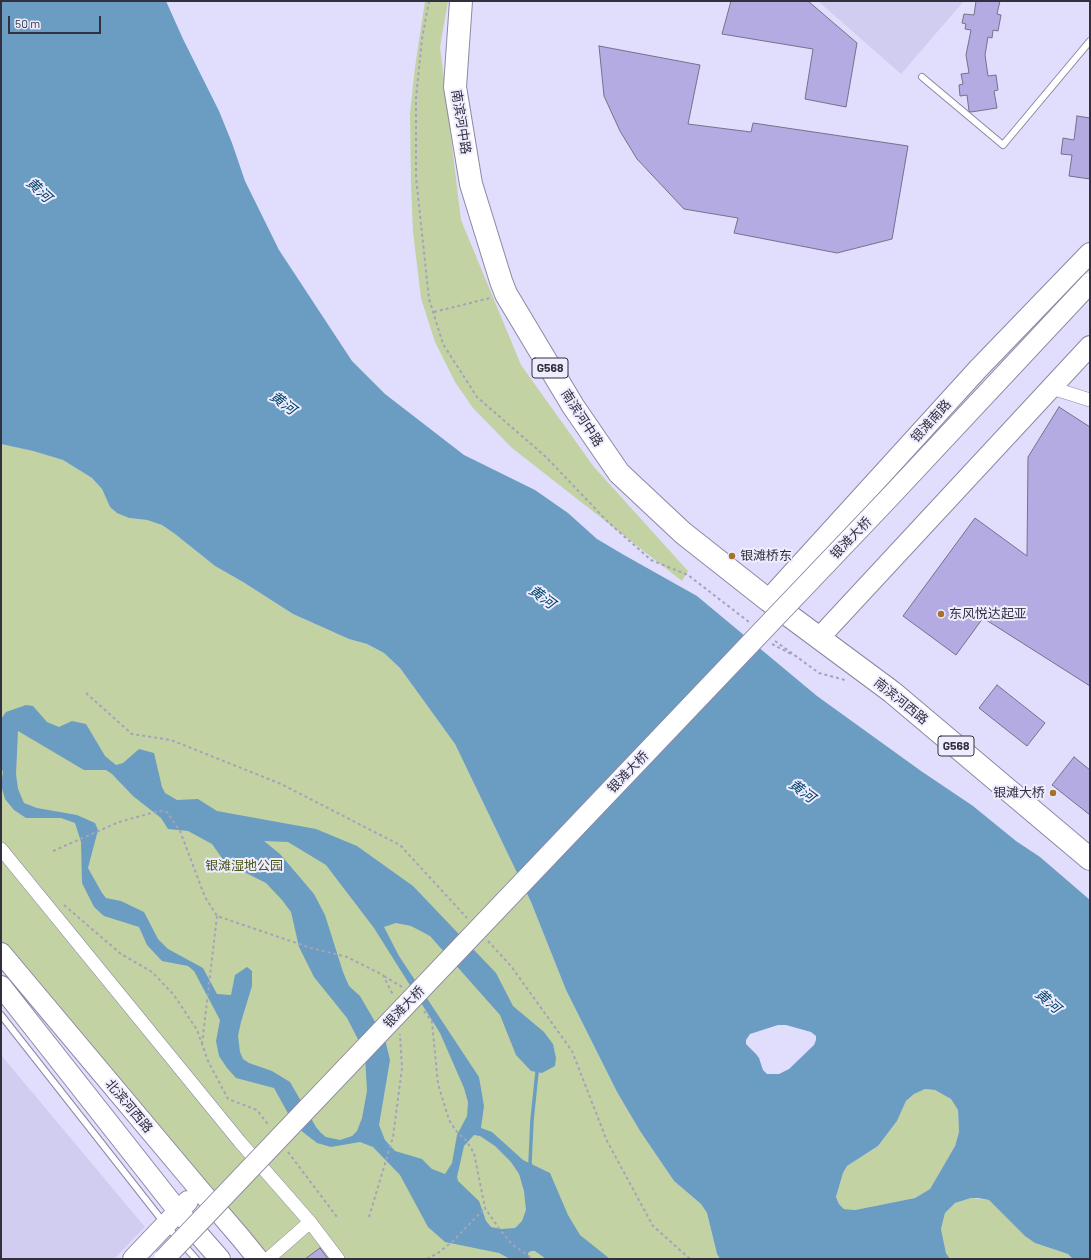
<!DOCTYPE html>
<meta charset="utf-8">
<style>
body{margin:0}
#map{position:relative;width:1091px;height:1260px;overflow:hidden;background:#e1ddfc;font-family:Barlow,sans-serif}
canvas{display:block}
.frame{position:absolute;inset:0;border:2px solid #32303c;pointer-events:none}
.scale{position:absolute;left:8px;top:16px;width:93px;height:18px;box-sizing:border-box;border:2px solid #32303c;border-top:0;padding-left:5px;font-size:12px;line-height:14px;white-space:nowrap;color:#32303c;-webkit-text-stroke:3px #eeecff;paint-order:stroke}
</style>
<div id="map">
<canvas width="1091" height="1260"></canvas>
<div class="frame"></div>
<div class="scale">50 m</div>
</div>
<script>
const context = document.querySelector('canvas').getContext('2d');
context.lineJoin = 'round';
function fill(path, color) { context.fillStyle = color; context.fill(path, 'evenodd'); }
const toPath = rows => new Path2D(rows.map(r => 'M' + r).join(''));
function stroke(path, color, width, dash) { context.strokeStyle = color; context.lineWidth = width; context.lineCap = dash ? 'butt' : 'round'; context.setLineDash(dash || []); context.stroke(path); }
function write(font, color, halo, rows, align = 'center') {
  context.font = font + ' Barlow,"Noto Sans SC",sans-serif'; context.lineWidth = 4; context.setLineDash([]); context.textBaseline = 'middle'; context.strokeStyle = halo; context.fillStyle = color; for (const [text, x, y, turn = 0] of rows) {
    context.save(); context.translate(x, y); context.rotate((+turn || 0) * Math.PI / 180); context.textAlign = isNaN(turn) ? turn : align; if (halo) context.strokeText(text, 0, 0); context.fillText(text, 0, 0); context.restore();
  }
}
const built = toPath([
 [818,1,964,1,901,74],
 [1,1055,145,1227,114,1259,1,1259]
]);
const green = toPath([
 [425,1,448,1,440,47,461,220,521,365,594,467,688,571,682,581,512,448,473,408,455,382,435,342,421,298,413,232,411,184,410,114,415,67],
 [1,444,33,451,63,460,92,478,102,489,110,507,129,518,147,520,162,525,175,534,215,566,243,582,293,614,349,639,367,644,384,653,400,668,455,744,531,902,566,990,617,1092,640,1131,674,1181,701,1204,707,1213,717,1254,720,1259,257,1259,1,953],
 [924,1089,935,1090,951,1099,958,1110,959,1132,955,1146,930,1189,915,1198,855,1210,844,1209,839,1204,836,1197,843,1173,847,1166,878,1146,897,1121,906,1101,914,1094],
 [971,1198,989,1200,1035,1243,1068,1254,1073,1259,950,1259,946,1253,941,1229,945,1213,955,1203]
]);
const water = toPath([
 [1,1,166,1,183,39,219,111,232,143,245,181,279,250,352,361,385,394,464,455,535,490,568,513,597,539,624,555,697,596,817,696,921,771,973,806,1016,841,1040,857,1090,900,1090,1259,1073,1259,1068,1254,1035,1243,1025,1236,989,1200,978,1198,971,1198,955,1203,945,1213,941,1229,946,1253,950,1259,720,1259,717,1254,707,1213,701,1204,674,1181,640,1131,617,1092,566,990,531,902,455,744,400,668,384,653,367,644,349,639,293,614,243,582,215,566,175,534,162,525,147,520,129,518,117,513,110,507,102,489,92,478,63,460,33,451,1,444],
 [778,1025,786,1025,811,1032,816,1036,816,1040,814,1045,789,1069,779,1074,767,1074,763,1070,759,1058,756,1054,746,1044,746,1040,750,1034],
 [925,1089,935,1090,951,1099,958,1110,959,1132,955,1146,930,1189,915,1198,855,1210,844,1209,839,1204,836,1197,843,1173,847,1166,878,1146,897,1121,906,1101,914,1094],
 [26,705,33,706,47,722,59,727,72,721,86,724,105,756,116,765,123,763,139,749,154,753,162,787,165,793,177,800,198,799,217,811,316,829,357,846,413,886,496,973,513,1006,544,1032,553,1044,556,1058,555,1066,542,1073,531,1071,516,1055,500,1015,430,936,411,926,396,923,384,927,399,956,479,1077,484,1106,481,1128,492,1132,523,1160,550,1173,568,1215,580,1235,610,1259,546,1259,535,1251,531,1251,528,1253,528,1256,531,1259,510,1259,499,1253,445,1242,428,1227,400,1175,373,1147,360,1142,331,1147,317,1143,295,1126,274,1088,236,1078,227,1068,219,1056,216,1041,220,1020,194,971,188,966,162,961,147,945,139,927,104,916,94,907,82,883,81,842,75,823,61,818,26,818,14,810,5,799,1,785,3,772,1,767,1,719,6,712],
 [18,731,84,770,106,770,112,774,133,796,161,818,168,829,188,831,212,844,224,861,238,864,240,870,266,883,282,900,291,912,299,947,314,977,347,1018,363,1049,365,1056,367,1091,362,1118,357,1131,352,1136,340,1140,326,1137,321,1133,316,1127,290,1082,272,1071,249,1063,243,1059,240,1052,238,1036,241,1022,252,986,252,971,247,967,235,975,231,995,217,994,203,968,168,949,158,939,144,912,121,901,106,898,102,893,88,868,98,830,95,823,77,815,37,808,24,803,18,789,16,774],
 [264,841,288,842,326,865,374,928,440,1033,464,1088,468,1102,467,1116,457,1135,452,1163,445,1174,432,1169,422,1159,395,1151,385,1140,379,1125,390,1060,385,1039,360,996,349,986,343,972,325,915,314,894,280,854],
 [474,1135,480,1136,495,1146,511,1162,519,1174,524,1191,526,1210,522,1221,515,1228,501,1229,491,1227,486,1221,479,1201,458,1181,457,1177,464,1146]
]);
const stream = toPath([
 [531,1166,530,1163,532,1120,537,1072]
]);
const building = toPath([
 [731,1,808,1,857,43,846,107,805,99,813,49,722,34,731,1],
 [976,1,1000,1,997,14,1001,15,998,31,993,30,992,38,988,37,985,55,988,76,996,75,998,90,994,91,997,108,971,112,969,111,967,95,960,96,959,85,963,84,961,74,969,73,966,55,971,30,965,29,966,24,962,23,964,14,974,15,976,1],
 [599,46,700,65,688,124,751,132,753,123,908,146,892,239,837,253,734,233,738,218,684,209,637,159,620,131,604,96,599,46],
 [1077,116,1090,118,1090,179,1069,176,1072,155,1061,154,1063,138,1074,140,1077,116],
 [1059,407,1090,427,1090,686,983,618,956,655,903,616,975,518,1027,556,1028,457,1059,407],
 [997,685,1045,723,1027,746,979,708,997,685],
 [1074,757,1090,770,1090,815,1052,785,1074,757],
 [320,1248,328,1259,305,1259,320,1248]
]);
const path = toPath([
 [429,1,422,39,416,98,416,177,429,299,443,344,477,397,546,457,608,522,651,560,688,575,749,622],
 [434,312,490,298],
 [775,641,819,673,845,680],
 [772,644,791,654],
 [86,693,132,734,171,740,281,784,400,845,467,918],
 [64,905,121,954,152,972,174,995,197,1030,208,1061,228,1099,257,1110,269,1126],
 [488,941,511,966,572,1051,607,1141,653,1226,690,1259],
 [202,1044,217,916],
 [288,1152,337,1217],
 [427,1259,438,1253,453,1241,485,1208]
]);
const lane = toPath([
 [922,77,1003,145,1090,41],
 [1,1015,165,1224,196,1259]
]);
const street = toPath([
 [1052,388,1090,400],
 [1,849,240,1142,310,1222,338,1259],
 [268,1259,310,1222]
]);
const primary = toPath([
 [768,600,978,369,1090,253],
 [819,638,1090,346],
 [1,953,199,1189,241,1238,258,1259],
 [1,986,178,1211,220,1259],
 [133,1259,188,1201]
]);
const highway = toPath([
 [461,1,455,87,471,184,501,281,506,294,573,406,619,473,683,533,768,600,892,692,1090,859]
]);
const pathBridge = toPath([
 [53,851,119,822,159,811,167,812,180,831,205,897,217,916,311,948,347,957,383,975,393,995],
 [384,976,402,987],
 [424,1011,432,1022,438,1084,449,1120,457,1132,465,1139,474,1153,485,1208,500,1230,513,1245,533,1259],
 [369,1217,393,1137,402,1068,400,1034]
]);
const primaryBridge = toPath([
 [164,1259,887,500,1090,283]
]);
const markers = [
 [732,556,4,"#a47228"],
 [941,614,4,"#a47228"],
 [1053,793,4,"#a47228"]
];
const shields = [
 [550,368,36],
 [956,746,36]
];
const shieldNames = [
 ["G568",550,368],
 ["G568",956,746]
];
const streetNames = [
 ["南滨河中路",461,122,81],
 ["南滨河中路",582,418,57],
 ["银滩南路",931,421,-48],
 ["银滩大桥",851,538,-46],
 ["南滨河西路",901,701,39],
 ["银滩大桥",628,772,-46],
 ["银滩大桥",404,1007,-46],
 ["北滨河西路",129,1106,50]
];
const poiNames = [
 ["银滩桥东",740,556],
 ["东风悦达起亚",949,614],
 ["银滩大桥",1045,793,"right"]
];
const parkNames = [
 ["银滩湿地公园",244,866]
];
const waterNames = [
 ["黄河",39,190,43],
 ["黄河",283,403,37],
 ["黄河",542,597,37],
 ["黄河",802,791,37],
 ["黄河",1048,1001,41]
];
fill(built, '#d1cdf1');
fill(green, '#c3d2a2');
fill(water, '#6b9dc2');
stroke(stream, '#6b9dc2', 3.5);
fill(building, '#b3abe2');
stroke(building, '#74718c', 1);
stroke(lane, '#8c88a4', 8);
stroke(street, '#8c88a4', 14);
stroke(primary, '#8c88a4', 22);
stroke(highway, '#8c88a4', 24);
stroke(path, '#a5a2bb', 2, [3, 3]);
stroke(lane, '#fff', 6);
stroke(street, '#fff', 13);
stroke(primary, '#fff', 20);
stroke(highway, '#fff', 22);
stroke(primaryBridge, '#8c88a4', 22, []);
stroke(pathBridge, '#a5a2bb', 2, [3, 3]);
stroke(primaryBridge, '#fff', 20);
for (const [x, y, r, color] of markers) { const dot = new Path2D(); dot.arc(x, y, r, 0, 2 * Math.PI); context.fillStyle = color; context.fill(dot); stroke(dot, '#eeecff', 1.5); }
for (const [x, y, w] of shields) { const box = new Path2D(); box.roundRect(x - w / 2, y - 10, w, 20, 3); context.fillStyle = '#eeecff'; context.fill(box); stroke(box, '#32303c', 1); }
write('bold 12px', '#32303c', null, shieldNames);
write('13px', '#32303c', '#eeecff', streetNames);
write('13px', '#32303c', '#eeecff', poiNames, 'left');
write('13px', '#48561a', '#eeecff', parkNames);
write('italic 14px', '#004065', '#eeecff', waterNames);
</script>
